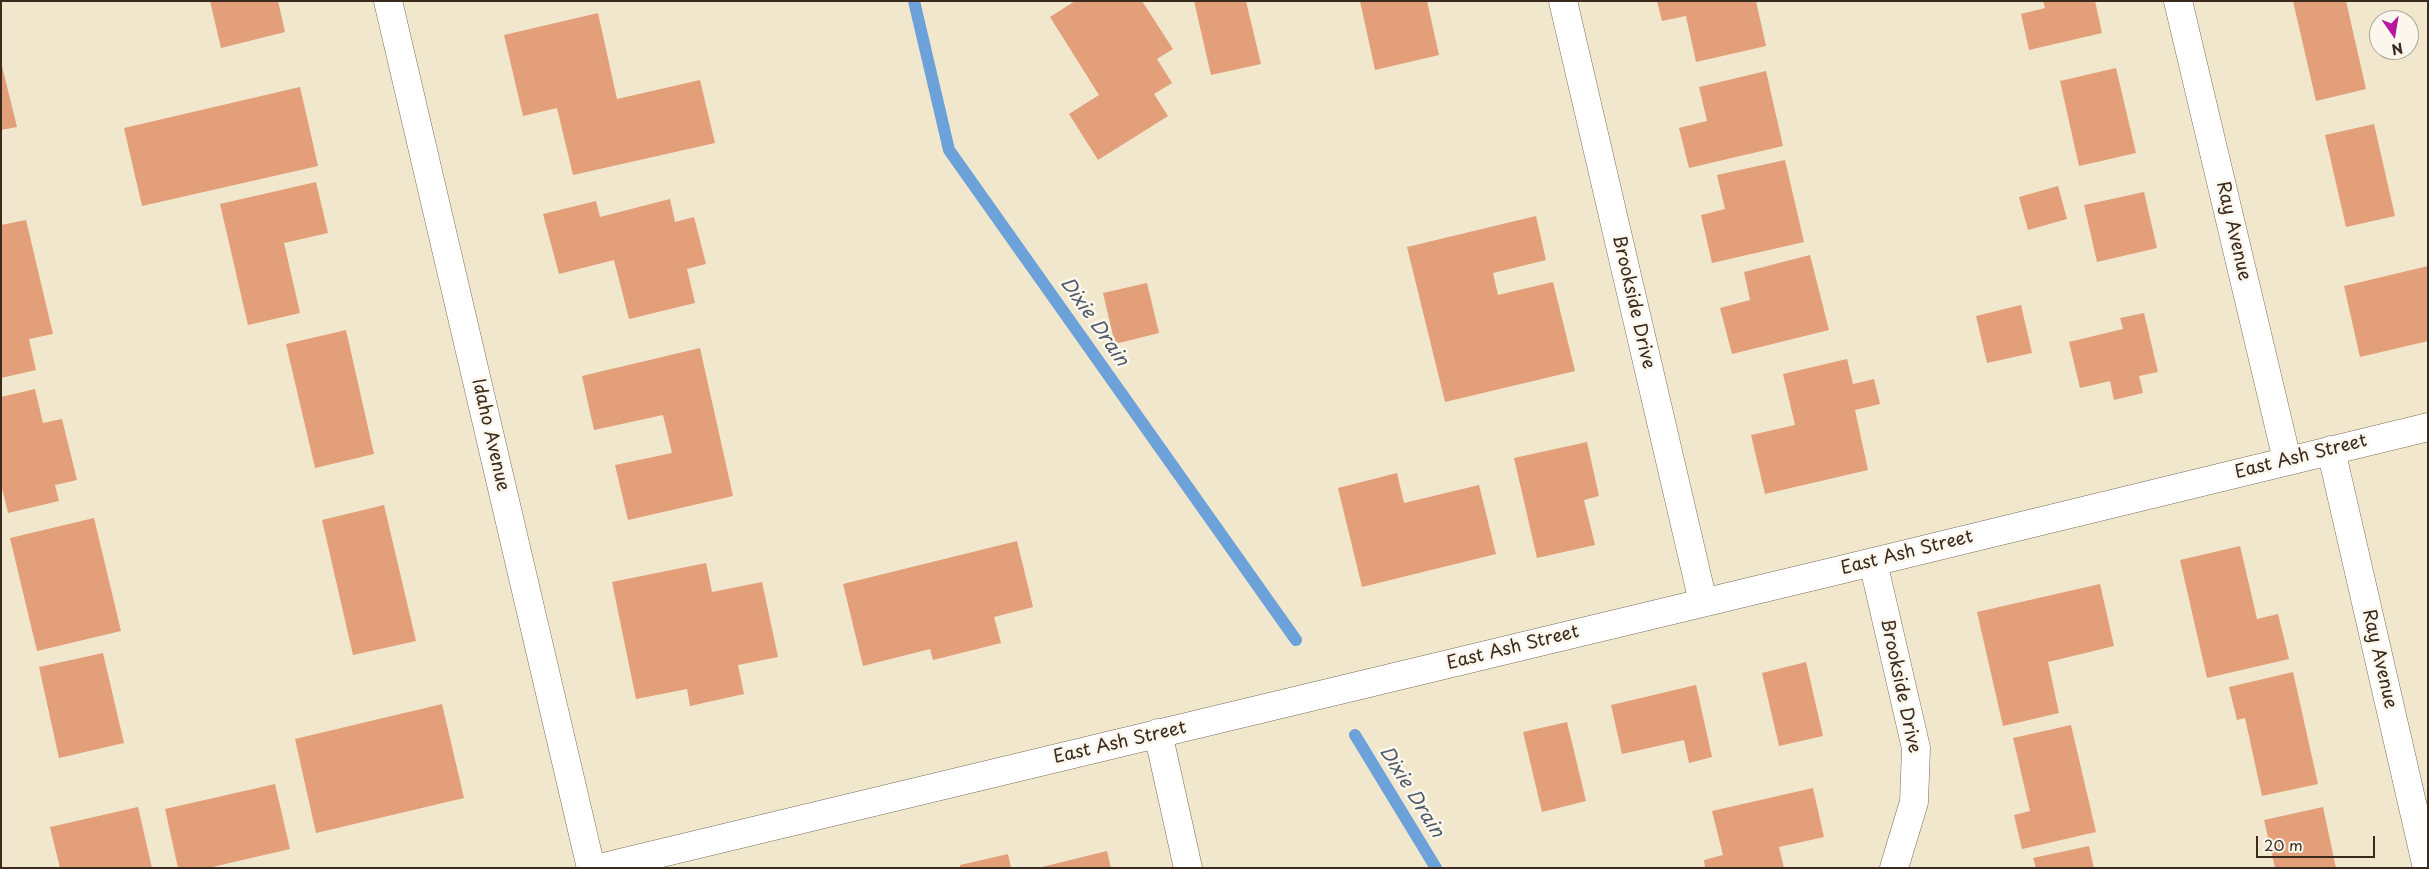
<!DOCTYPE html>
<style>
body{margin:0}
#map{position:relative;width:2429px;height:869px;overflow:hidden;background:#f1e7cd;font-family:"Playpen Sans",sans-serif}
canvas{display:block}
.frame{position:absolute;inset:0;border:2px solid #3b2a1e;pointer-events:none}
.north{position:absolute;left:2369px;top:10px;width:50px;height:50px;box-sizing:border-box;background:#fbf7ec;border:1px solid #aea59a;border-radius:50%;rotate:167deg;font-size:14px;font-weight:700;line-height:20px;text-align:center;color:#3b2a1e}
.north::after{content:'';display:block;margin:auto;width:18px;height:22px;background:#b5179e;clip-path:polygon(50% 0,100% 100%,50% 72%,0 100%)}
.scale{position:absolute;left:2256px;top:836px;width:119px;height:22px;box-sizing:border-box;border:2px solid #3b2a1e;border-top:0;padding-left:6px;font-size:15px;line-height:18px;white-space:nowrap;color:#3b2a1e;-webkit-text-stroke:4px #fbf7ec;paint-order:stroke}
</style>
<div id="map">
<canvas width="2429" height="869"></canvas>
<div class="frame"></div>
<div class="north">N</div>
<div class="scale">20 m</div>
</div>
<script>
const context = document.querySelector('canvas').getContext('2d');
context.lineJoin = 'round';
const toPath = rows => new Path2D(rows.map(r => 'M' + r).join(''));
function stroke(path, color, width, dash) { context.strokeStyle = color; context.lineWidth = width; context.lineCap = dash ? 'butt' : 'round'; context.setLineDash(dash || []); context.stroke(path); }
function fill(path, color) { context.fillStyle = color; context.fill(path, 'evenodd'); }
function write(font, color, halo, rows, align = 'center') {
  context.font = font + ' "Playpen Sans",sans-serif'; context.lineWidth = 5; context.setLineDash([]); context.textBaseline = 'middle'; context.strokeStyle = halo; context.fillStyle = color; for (const [text, x, y, turn = 0] of rows) {
    context.save(); context.translate(x, y); context.rotate((+turn || 0) * Math.PI / 180); context.textAlign = isNaN(turn) ? turn : align; if (halo) context.strokeText(text, 0, 0); context.fillText(text, 0, 0); context.restore();
  }
}
const stream = toPath([
 [914,1,949,150,1296,640],
 [1355,735,1436,868]
]);
const building = toPath([
 [210,1,278,1,285,32,221,48],
 [1075,1,1142,1,1173,49,1157,59,1172,83,1154,94,1168,116,1098,160,1069,114,1099,95,1050,17],
 [1194,1,1246,1,1261,64,1211,75],
 [1360,1,1427,1,1439,55,1375,70],
 [1657,1,1756,1,1766,46,1696,62,1686,16,1662,21],
 [2043,1,2095,1,2102,33,2029,50,2021,14,2045,8],
 [2293,1,2346,1,2366,89,2316,101],
 [598,13,617,99,700,80,715,143,573,175,557,108,523,116,504,35],
 [1,62,17,127,1,130],
 [2116,68,2136,153,2079,166,2060,81],
 [1766,71,1783,146,1689,168,1679,128,1707,121,1699,87],
 [300,87,318,166,142,206,124,128],
 [2374,124,2395,216,2346,227,2325,135],
 [1785,160,1804,242,1712,263,1701,215,1725,209,1717,175],
 [316,182,328,233,284,243,300,313,248,325,220,204],
 [2058,186,2067,219,2028,230,2019,197],
 [2144,192,2157,248,2097,262,2084,205],
 [670,199,675,222,694,217,706,264,687,269,695,303,629,319,614,260,559,274,543,214,596,201,600,217],
 [1536,216,1546,260,1493,273,1498,295,1553,282,1575,371,1445,402,1407,247],
 [26,220,53,334,29,339,36,370,1,378,1,225],
 [1810,255,1829,330,1732,354,1720,308,1750,300,1744,272],
 [2428,266,2428,341,2360,357,2344,286],
 [1147,283,1159,333,1115,344,1103,293],
 [2021,305,2032,353,1987,363,1976,316],
 [2144,313,2158,372,2139,376,2143,393,2114,400,2110,381,2080,388,2069,342,2123,329,2120,318],
 [346,330,374,454,315,468,286,344],
 [700,348,733,496,628,520,615,465,672,453,663,415,594,430,582,376],
 [1847,359,1853,384,1874,379,1880,404,1855,410,1868,470,1765,494,1751,435,1795,425,1783,374],
 [35,389,43,423,62,419,77,480,55,485,59,501,8,513,1,484,1,397],
 [1587,442,1599,496,1584,500,1595,545,1537,558,1514,458],
 [1397,473,1404,503,1479,485,1496,554,1362,587,1338,488],
 [384,505,416,641,353,655,322,520],
 [94,518,121,631,37,651,10,538],
 [1017,541,1033,607,994,617,1001,643,933,660,930,649,863,666,843,584],
 [2240,546,2257,619,2278,614,2289,659,2207,678,2180,560],
 [706,563,712,592,762,582,778,657,738,665,744,694,690,706,687,689,636,699,612,582],
 [2100,584,2114,646,2048,662,2059,713,2003,726,1977,612],
 [103,653,124,743,59,758,39,667],
 [1806,662,1823,736,1779,746,1762,673],
 [2293,672,2318,784,2262,796,2245,718,2237,720,2229,687],
 [1696,685,1712,757,1689,763,1684,740,1622,754,1611,705],
 [442,704,464,798,316,833,295,739],
 [1567,722,1586,801,1542,812,1523,732],
 [2071,725,2096,832,2022,849,2014,815,2030,811,2013,738],
 [275,784,290,849,208,868,178,868,165,809],
 [1813,788,1824,837,1779,847,1784,868,1705,868,1704,860,1723,855,1712,811],
 [138,807,152,868,60,868,50,827],
 [2323,807,2336,868,2275,868,2264,820],
 [2089,846,2094,868,2036,868,2033,858],
 [1107,851,1111,868,1042,868,1042,867],
 [1008,854,1011,868,960,868,960,865]
]);
const minor = toPath([
 [388,1,591,868],
 [1563,1,1703,602],
 [2178,1,2287,460],
 [2331,450,2427,868],
 [1873,562,1916,748,1914,802,1894,868],
 [1158,733,1188,868],
 [599,868,1873,562,2428,427]
]);
const streetNames = [
 ["Ray Avenue",2233,231,77],
 ["Brookside Drive",1633,302,77],
 ["Idaho Avenue",490,435,77],
 ["East Ash Street",2301,457,-14],
 ["East Ash Street",1907,553,-14],
 ["East Ash Street",1513,648,-14],
 ["Ray Avenue",2379,659,77],
 ["Brookside Drive",1900,686,78],
 ["East Ash Street",1120,743,-13]
];
const waterNames = [
 ["Dixie Drain",1094,322,55],
 ["Dixie Drain",1411,792,58]
];
stroke(stream, '#6ca1d9', 12);
fill(building, '#e29f7a');
stroke(minor, '#7b6c5b', 29);
stroke(minor, '#fff', 28);
write('18px', '#3b2a1e', '#fbf7ec', streetNames);
write('italic 19px', '#4f5a69', '#fbf7ec', waterNames);
</script>
